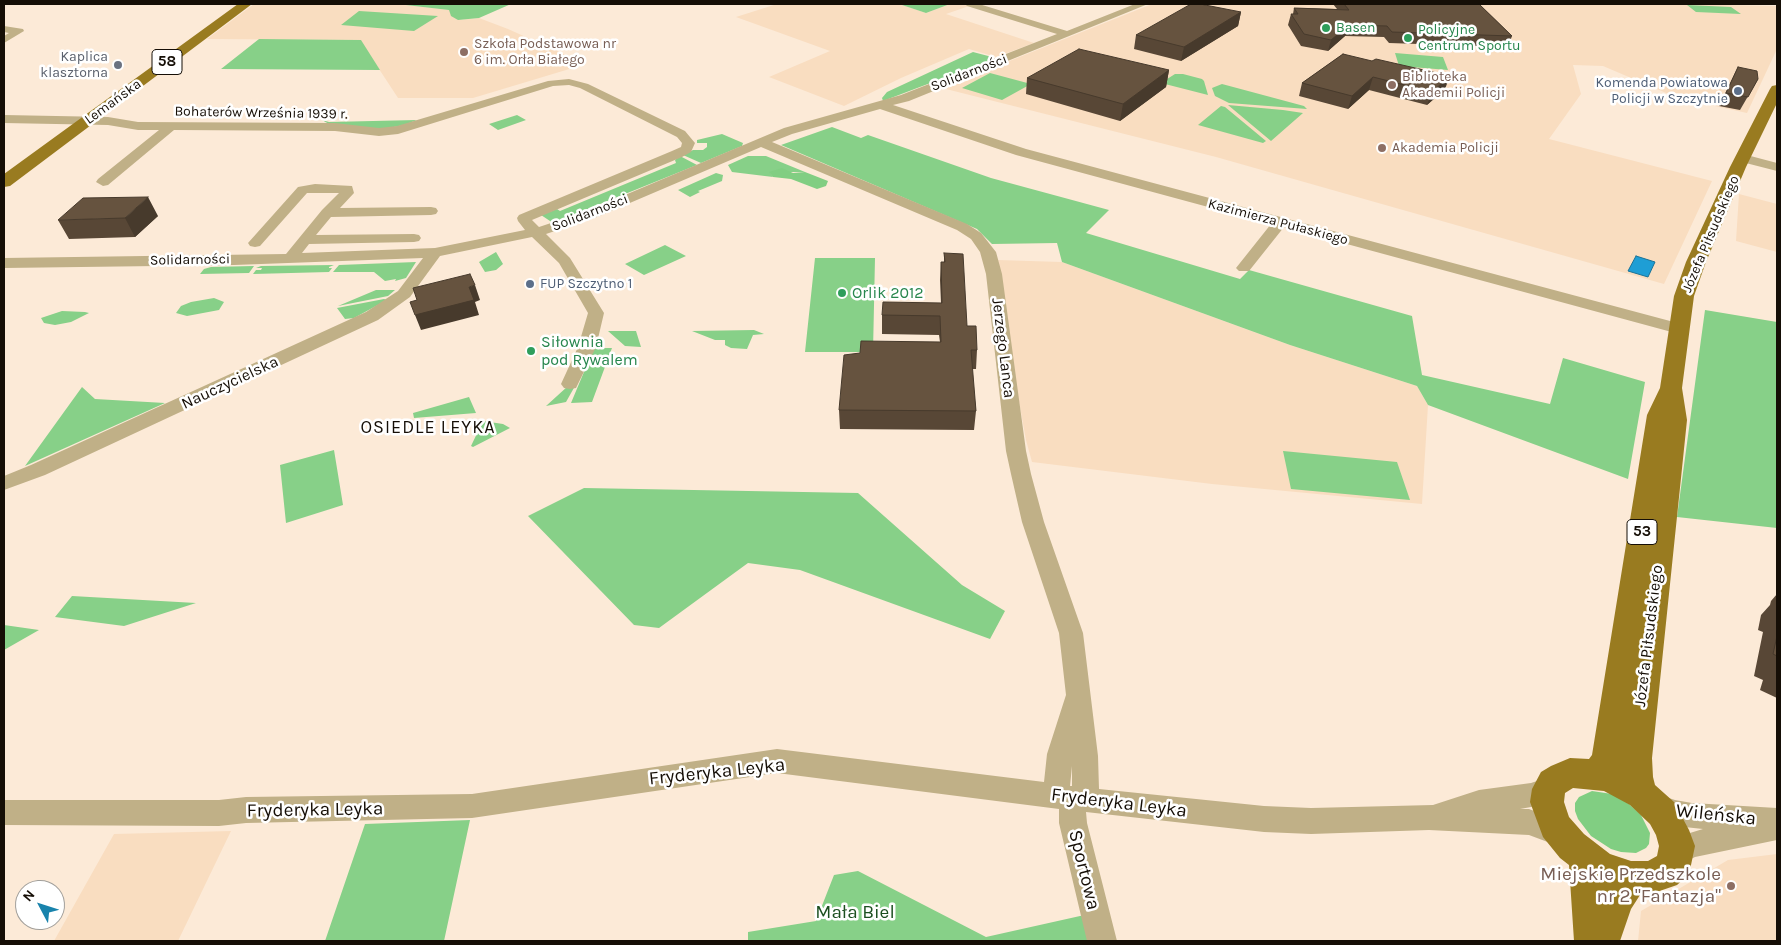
<!DOCTYPE html>
<meta charset="utf-8">
<style>
body{margin:0}
#map{position:relative;width:1781px;height:945px;overflow:hidden;background:#fcead7;font-family:Karla,sans-serif}
canvas{display:block}
.frame{position:absolute;inset:0;border:5px solid #150e06;pointer-events:none}
.north{position:absolute;left:15px;top:880px;width:50px;height:50px;box-sizing:border-box;background:#fff;border:1px solid #a19f9b;border-radius:50%;rotate:310deg;font-size:14px;font-weight:700;line-height:20px;text-align:center;color:#150e06}
.north::after{content:'';display:block;margin:auto;width:18px;height:22px;background:#1983ac;clip-path:polygon(50% 0,100% 100%,50% 72%,0 100%)}
</style>
<div id="map">
<canvas width="1781" height="945"></canvas>
<div class="frame"></div>
<div class="north">N</div>
</div>
<script>
const context = document.querySelector('canvas').getContext('2d');
context.lineJoin = 'round';
function fill(path, color) { context.fillStyle = color; context.fill(path, 'evenodd'); }
const toPath = rows => new Path2D(rows.map(r => 'M' + r).join(''));
function stroke(path, color, width, dash) { context.strokeStyle = color; context.lineWidth = width; context.lineCap = dash ? 'butt' : 'round'; context.setLineDash(dash || []); context.stroke(path); }
function write(font, color, halo, rows, align = 'center') {
  context.font = font + ' Karla,sans-serif'; context.lineWidth = 5; context.setLineDash([]); context.textBaseline = 'middle'; context.strokeStyle = halo; context.fillStyle = color; for (const [text, x, y, turn = 0] of rows) {
    context.save(); context.translate(x, y); context.rotate((+turn || 0) * Math.PI / 180); context.textAlign = isNaN(turn) ? turn : align; if (halo) context.strokeText(text, 0, 0); context.fillText(text, 0, 0); context.restore();
  }
}
const built = toPath([
 [254,4,397,4,450,10,458,20,479,18,508,29,586,64,473,98,398,98,360,40,207,39],
 [777,4,899,4,926,13,950,4,975,4,946,14,1034,43,996,57,969,49,901,78,844,106,769,77,830,51,736,17],
 [1152,4,1673,4,1777,6,1777,49,1747,113,1678,98,1603,66,1573,65,1581,94,1549,139,1712,181,1664,284,1216,157,942,88],
 [1739,194,1777,204,1777,252,1736,241],
 [998,260,1062,262,1290,345,1417,386,1428,405,1422,504,1212,484,1032,462,1026,440,1013,369],
 [231,831,178,941,54,941,114,834],
 [1777,854,1777,941,1638,941,1641,911,1728,860]
]);
const green = toPath([
 [397,4,511,4,479,18,458,20,451,16,449,10],
 [899,4,950,4,926,13],
 [1687,5,1731,7,1741,14,1696,12],
 [359,11,438,16,414,31,341,25],
 [259,39,361,40,380,70,221,69],
 [973,52,992,57,991,60,883,101,882,98,887,92],
 [1395,53,1443,57,1448,70,1399,66],
 [990,73,1031,84,1002,100,962,88],
 [1175,74,1183,74,1202,79,1204,81,1208,95,1165,84,1164,81],
 [1222,84,1304,106,1307,109,1229,103,1215,96,1212,88],
 [1228,105,1283,110,1303,113,1271,141],
 [1221,106,1225,107,1266,141,1263,143,1198,125],
 [517,115,526,120,498,130,489,124],
 [322,120,329,122,417,120,404,125,379,130,329,124],
 [832,127,861,138,868,135,991,178,1109,210,1086,233,1240,279,1249,270,1412,316,1422,375,1550,404,1563,358,1645,382,1628,479,1428,405,1417,386,1290,345,1062,262,1057,243,992,244,977,229,781,145],
 [722,134,743,143,742,146,701,163,683,155,693,150,703,150,707,147,707,143,697,143,697,140],
 [680,156,697,165,553,223,541,215,557,209,560,211,676,163,675,160],
 [748,156,766,156,805,172,770,172,773,177,732,172,728,165],
 [716,173,723,175,722,181,698,191,700,192,690,197,678,190],
 [665,245,686,256,644,275,625,264],
 [496,252,503,264,496,270,485,272,479,262],
 [815,258,875,258,873,352,805,352],
 [416,262,406,278,395,281,396,279,385,281,374,272,333,272,339,265],
 [334,265,329,267,329,268,332,268,329,272,253,274,256,270,261,270,262,268,256,268,261,266],
 [254,266,249,273,200,274,204,269,211,267],
 [376,290,395,290,388,296,338,306],
 [214,298,224,302,219,310,187,316,176,313,181,306,191,302],
 [384,299,387,300,354,318,345,319,337,308],
 [1705,310,1777,322,1777,528,1677,517],
 [62,311,85,312,89,313,71,322,55,325,44,323,41,318],
 [754,330,764,334,753,335,747,349,731,348,725,345,725,340,715,340,692,331],
 [608,331,636,331,641,347,625,346],
 [594,348,612,348,592,402,571,403],
 [568,386,575,386,566,402,546,406],
 [82,387,95,399,165,403,25,466],
 [469,397,476,413,414,418,413,413],
 [483,421,503,424,510,428,473,447,471,446],
 [334,450,343,505,286,523,280,465],
 [1283,451,1397,462,1410,500,1291,489],
 [584,488,858,493,962,585,1005,611,990,639,800,570,748,563,659,628,634,625,528,516],
 [72,596,196,603,124,626,55,617],
 [4,625,39,630,4,650],
 [470,820,444,941,325,941,365,824],
 [858,871,986,937,1089,914,1095,941,748,941,748,932,816,921,834,875]
]);
const forest = toPath([
 [782,168,793,173,805,172,828,181,826,186,817,189,791,179,773,177,769,172],
 [1592,791,1612,794,1629,804,1641,815,1650,833,1649,844,1646,848,1636,853,1621,852,1611,849,1591,836,1578,819,1575,811,1575,803,1579,797]
]);
const water = toPath([
 [1636,256,1655,262,1648,277,1628,271,1636,256]
]);
const minor = toPath([
 [965,4,979,4,1067,31,1135,4,1148,4,909,101,893,105,1026,149,1685,325,1687,329,1685,333,1679,334,1284,227,1249,271,1239,271,1236,268,1271,224,1016,155,880,109,792,134,772,142,967,224,981,233,996,252,1002,274,1026,451,1031,474,1044,522,1083,633,1098,756,1099,789,1264,806,1311,808,1433,805,1479,790,1531,783,1549,777,1559,780,1562,789,1559,798,1531,807,1520,809,1529,809,1571,825,1575,834,1571,843,1561,847,1529,835,1429,830,1311,834,1264,832,1086,812,1087,823,1117,941,1087,941,1059,823,1059,809,777,773,472,818,246,823,219,826,4,825,4,800,219,800,246,797,472,794,777,749,1044,782,1047,754,1066,695,1059,633,1022,522,1011,474,1006,451,986,274,980,252,971,239,957,230,761,147,597,217,546,234,570,258,604,313,596,347,576,388,570,389,564,388,561,384,578,347,588,313,559,263,532,237,440,256,410,297,378,320,45,475,4,490,4,476,31,465,366,312,398,291,423,258,234,265,4,268,4,258,286,254,322,210,339,193,307,193,260,246,255,247,250,246,248,243,298,187,315,184,352,186,354,193,340,208,431,207,436,208,438,211,436,214,431,215,331,217,316,235,414,234,419,235,421,238,419,241,414,242,309,244,302,253,435,248,525,230,518,221,517,218,519,215,672,151,681,147,682,143,677,137,580,88,569,85,553,86,398,134,379,136,335,131,174,130,108,185,103,186,96,182,98,179,159,130,138,130,108,125,4,123,4,115,108,117,138,122,335,123,379,128,397,126,548,81,569,79,588,84,685,131,695,143,691,152,682,157,532,220,539,227,587,211,784,128,901,95,1057,34,967,6,965,4],
 [1072,766,1072,786,1070,786,1072,766],
 [4,26,23,29,24,31,4,43,4,36,9,33,4,32,4,26],
 [1743,154,1777,163,1777,171,1738,161,1736,158,1743,154],
 [1656,794,1675,800,1692,803,1777,808,1777,840,1695,857,1677,866,1667,862,1663,853,1667,844,1680,836,1703,829,1675,826,1646,815,1642,806,1646,797,1656,794]
]);
const major = toPath([
 [238,4,252,4,10,186,4,187,4,174,238,4],
 [1777,85,1777,103,1746,167,1706,262,1694,296,1682,388,1687,420,1652,758,1653,777,1655,785,1674,802,1689,830,1695,846,1691,865,1686,877,1677,885,1648,895,1640,895,1631,909,1620,941,1574,941,1569,865,1560,858,1543,837,1530,802,1532,789,1541,772,1551,766,1570,758,1589,759,1592,755,1647,415,1660,388,1674,296,1686,262,1730,167,1770,89,1772,86,1777,85],
 [1573,788,1604,791,1630,805,1650,824,1656,835,1659,846,1657,856,1648,861,1631,861,1610,854,1584,834,1569,817,1564,802,1565,793,1573,788]
]);
const wall = toPath([
 [1333,4,1479,4,1512,36,1508,47,1389,43,1384,37,1345,36,1328,51,1301,46,1288,25,1291,14,1293,14,1294,8,1337,9],
 [1241,12,1238,26,1181,61,1134,49,1136,35],
 [1343,54,1445,89,1427,105,1369,90,1348,109,1299,96,1302,83],
 [1738,67,1758,79,1740,110,1719,106],
 [1169,70,1166,87,1120,121,1026,94,1027,78],
 [158,216,135,237,69,239,58,220],
 [944,253,967,326,977,350,976,369,972,369,976,411,974,430,840,429,839,410,940,342,939,335,882,334,882,315,941,303,940,280,941,262,944,262],
 [1777,594,1777,698,1760,690,1763,680,1754,676,1763,632,1758,630,1761,615,1770,605,1771,601]
]);
const shadedWall = toPath([
 [1241,12,1238,26,1181,61,1184,47],
 [1349,25,1345,36,1328,51,1331,40],
 [1169,70,1166,87,1120,121,1123,104],
 [1450,76,1445,89,1427,105,1432,92],
 [1373,77,1369,90,1348,109,1352,96],
 [148,197,158,216,135,237,125,218],
 [475,285,480,300,475,302,479,315,421,330,415,315,469,287]
]);
const building = toPath([
 [1191,4,1200,4,1241,12,1184,47,1136,35,1191,4],
 [1344,4,1479,4,1512,36,1392,32,1387,26,1349,25,1331,40,1304,34,1291,14,1298,14,1294,8,1349,10,1344,4],
 [1079,49,1169,70,1123,104,1027,78,1079,49],
 [1343,54,1372,61,1376,59,1450,76,1432,92,1373,77,1352,96,1302,83,1343,54],
 [1738,67,1757,71,1758,79,1748,97,1726,93,1738,67],
 [148,197,125,218,58,220,83,198,148,197],
 [944,253,963,254,967,326,976,326,977,350,971,350,976,411,839,410,844,355,860,353,861,341,941,342,940,316,882,315,883,302,942,303,941,262,945,262,944,253],
 [470,274,475,285,469,287,474,300,415,315,410,302,417,300,413,288,470,274],
 [1777,636,1777,656,1773,654,1777,636]
]);
const markers = [
 [1326,28,5,"#2e9e5b"],
 [1408,38,5,"#2e9e5b"],
 [464,52,5,"#8d6e63"],
 [118,65,5,"#6b7280"],
 [1392,85,5,"#8d6e63"],
 [1738,91,5,"#5c6f8a"],
 [1382,148,5,"#8d6e63"],
 [530,284,5,"#5c6f8a"],
 [842,293,5,"#2e9e5b"],
 [531,351,5,"#2e9e5b"],
 [1731,886,5,"#8d6e63"]
];
const farLeisurenames = [
 ["Basen",1336,28],
 ["Policyjne",1418,30],
 ["Centrum Sportu",1418,46]
];
const farEducationnames = [
 ["Szkoła Podstawowa nr",474,44],
 ["6 im. Orła Białego",474,60],
 ["Biblioteka",1402,77],
 ["Akademii Policji",1402,93],
 ["Akademia Policji",1392,148]
];
const farWorshipnames = [
 ["Kaplica",108,57],
 ["klasztorna",108,73]
];
const farStreetnames = [
 ["Solidarności",969,73,-21],
 ["Lemańska",113,102,-36],
 ["Bohaterów Września 1939 r.",261,113,1],
 ["Solidarności",590,213,-21],
 ["Kazimierza Pułaskiego",1278,222,15],
 ["Józefa Piłsudskiego",1711,234,-67],
 ["Solidarności",190,260,-1]
];
const farServicenames = [
 ["Komenda Powiatowa",1728,83],
 ["Policji w Szczytnie",1728,99],
 ["FUP Szczytno 1",540,284,"left"]
];
const shields = [
 [167,62,30],
 [1642,532,30]
];
const shieldNames = [
 ["58",167,62],
 ["53",1642,532]
];
const leisureNames = [
 ["Orlik 2012",852,293],
 ["Siłownia",541,342],
 ["pod Rywalem",541,360]
];
const streetNames = [
 ["Jerzego Lanca",1003,348,83],
 ["Nauczycielska",230,383,-25],
 ["Józefa Piłsudskiego",1649,636,-83]
];
const neighbourhoodNames = [
 ["OSIEDLE LEYKA",428,428]
];
const nearStreetnames = [
 ["Fryderyka Leyka",717,772,-6],
 ["Fryderyka Leyka",1119,803,7],
 ["Fryderyka Leyka",315,810,-1],
 ["Wileńska",1716,815,6],
 ["Sportowa",1084,870,76]
];
const nearEducationnames = [
 ["Miejskie Przedszkole",1721,875],
 ["nr 2 \"Fantazja\"",1721,897]
];
const nearParknames = [
 ["Mała Biel",855,913]
];
fill(built, '#f9ddc0');
fill(green, '#87d088');
fill(forest, '#81ce82');
fill(water, '#1e9ed5');
stroke(water, '#1b7397', 1);
fill(minor, '#c0b087');
fill(major, '#997b20');
fill(wall, '#584736');
fill(shadedWall, '#473a2c');
fill(building, '#66533f');
stroke(building, '#473a2c', 1);
for (const [x, y, r, color] of markers) { const dot = new Path2D(); dot.arc(x, y, r, 0, 2 * Math.PI); context.fillStyle = color; context.fill(dot); stroke(dot, '#fff', 2); }
write('14px', '#27864d', '#fff', farLeisurenames, 'left');
write('14px', '#785e54', '#fff', farEducationnames, 'left');
write('14px', '#5b616d', '#fff', farWorshipnames, 'right');
write('14px', '#150e06', '#fff', farStreetnames);
write('14px', '#4e5e75', '#fff', farServicenames, 'right');
for (const [x, y, w] of shields) { const box = new Path2D(); box.roundRect(x - w / 2, y - 12.5, w, 25, 4); context.fillStyle = '#fff'; context.fill(box); stroke(box, '#150e06', 1); }
write('bold 15px', '#150e06', null, shieldNames);
write('16px', '#27864d', '#fff', leisureNames, 'left');
write('16px', '#150e06', '#fff', streetNames);
context.letterSpacing = '1px';
write('18px', '#150e06', '#fff', neighbourhoodNames);
context.letterSpacing = '0px';
write('19px', '#150e06', '#fff', nearStreetnames);
write('19px', '#785e54', '#fff', nearEducationnames, 'right');
write('19px', '#1b4f1f', '#fff', nearParknames);
</script>
